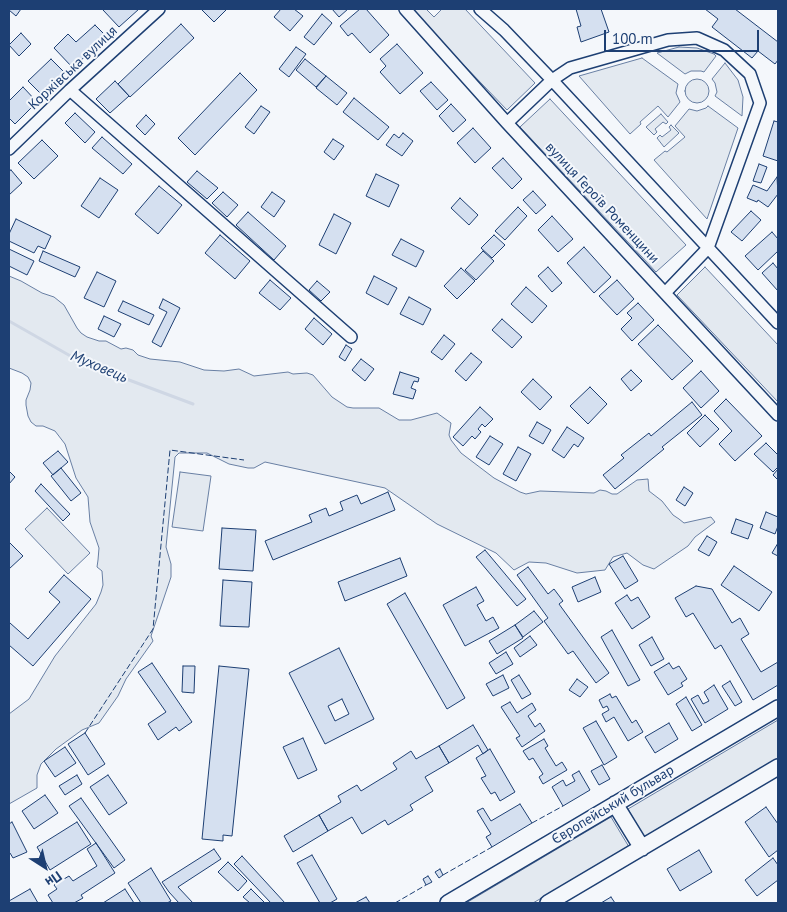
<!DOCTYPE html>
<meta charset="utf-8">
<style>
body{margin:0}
#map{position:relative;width:787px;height:912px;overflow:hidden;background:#f4f7fb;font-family:"PT Sans",sans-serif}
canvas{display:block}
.frame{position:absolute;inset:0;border:10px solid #1d3f73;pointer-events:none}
.north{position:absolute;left:20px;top:842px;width:50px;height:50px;-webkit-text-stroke:4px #f4f7fb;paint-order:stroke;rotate:145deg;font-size:14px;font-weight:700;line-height:20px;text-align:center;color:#1d3f73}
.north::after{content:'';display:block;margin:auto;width:18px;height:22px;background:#1d3f73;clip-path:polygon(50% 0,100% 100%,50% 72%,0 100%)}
.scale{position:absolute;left:604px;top:30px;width:155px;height:22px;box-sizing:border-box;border:2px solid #1d3f73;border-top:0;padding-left:6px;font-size:15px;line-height:18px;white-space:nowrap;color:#1d3f73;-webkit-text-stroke:4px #f4f7fb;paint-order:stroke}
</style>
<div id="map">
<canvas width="787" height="912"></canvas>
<div class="frame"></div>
<div class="north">Пн</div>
<div class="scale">100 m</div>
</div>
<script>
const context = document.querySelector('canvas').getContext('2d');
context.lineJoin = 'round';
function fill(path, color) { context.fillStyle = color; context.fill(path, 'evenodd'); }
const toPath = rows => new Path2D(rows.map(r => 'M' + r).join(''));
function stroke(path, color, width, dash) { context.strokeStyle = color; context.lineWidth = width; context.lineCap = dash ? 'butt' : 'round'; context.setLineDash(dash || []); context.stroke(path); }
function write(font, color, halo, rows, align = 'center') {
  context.font = font + ' "PT Sans",sans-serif'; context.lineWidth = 4; context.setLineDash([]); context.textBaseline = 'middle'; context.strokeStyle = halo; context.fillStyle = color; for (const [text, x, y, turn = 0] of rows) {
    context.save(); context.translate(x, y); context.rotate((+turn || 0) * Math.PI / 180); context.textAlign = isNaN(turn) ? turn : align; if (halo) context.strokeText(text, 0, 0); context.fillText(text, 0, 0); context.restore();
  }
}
const green = toPath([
 [410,9,426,9,434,17,442,9,465,9,535,83,507,110,410,9],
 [679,47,697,48,714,54,716,56,704,72,701,71,691,71,685,74,657,53,679,47],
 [642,58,678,84,676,93,680,102,668,117,658,106,640,122,641,124,630,134,579,76,642,58],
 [725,63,738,80,743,97,742,116,715,96,717,92,715,83,712,79,725,63],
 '685 91a12 12 0 1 1 24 0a12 12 0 1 1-24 0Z',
 [550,99,686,245,656,272,520,127,550,99],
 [708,106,738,128,707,219,654,160,665,151,667,152,685,137,675,126,689,109,697,111,706,108,708,106],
 [661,114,668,122,666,124,663,122,655,129,657,132,654,135,646,127,661,114],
 [671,125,679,133,664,147,657,138,660,135,662,137,671,130,669,127,671,125],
 [705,267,778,345,778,402,677,295,705,267],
 [9,276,21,281,42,293,54,297,64,305,77,328,81,333,87,337,99,341,106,341,121,349,126,348,133,350,138,355,150,359,180,362,204,370,224,371,239,369,254,376,288,372,293,374,307,373,313,375,332,397,347,407,353,408,379,408,399,420,411,420,437,413,451,423,449,435,451,440,461,453,494,478,520,492,526,494,540,491,594,493,600,490,606,491,612,494,617,494,637,480,648,479,649,491,662,501,673,515,679,519,684,523,711,517,715,522,695,537,688,546,654,569,643,565,627,553,613,557,605,570,577,573,546,563,529,562,514,570,496,553,437,524,385,488,265,462,254,468,248,468,229,464,207,453,179,453,175,457,166,547,171,564,171,577,151,636,153,641,126,679,118,696,99,723,82,730,56,749,41,764,37,775,37,788,9,804,9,714,29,699,55,656,96,604,101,592,103,585,102,571,97,567,98,560,99,548,90,522,88,497,76,478,65,444,55,431,43,426,36,426,31,422,28,416,26,405,26,400,30,390,31,383,28,377,22,373,9,368,9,276],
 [180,472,211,476,203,531,172,527,180,472],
 [47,508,90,553,68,574,25,529,47,508],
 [778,720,778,758,644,837,628,809,778,720],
 [611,817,629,847,533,903,466,903,611,817]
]);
const stream = toPath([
 [9,321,81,362,193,404]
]);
const building = toPath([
 [9,9,21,9,16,16,9,10,9,9],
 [105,9,139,9,119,27,103,10,105,9],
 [201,9,227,9,214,22,201,9],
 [281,9,294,9,303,16,290,31,274,17,281,9],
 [332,9,348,9,339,17,332,9],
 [360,9,366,9,389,35,370,53,352,33,348,36,340,26,360,9],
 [576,9,601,9,609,32,581,42,577,27,581,26,576,9],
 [705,9,735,9,778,42,778,60,775,64,758,51,752,58,712,27,718,19,705,9],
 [322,14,332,23,314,45,304,37,322,14],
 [181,24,194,38,130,97,118,84,181,24],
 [95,25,106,36,73,68,54,48,68,34,76,42,95,25],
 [21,33,31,44,19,56,9,45,21,33],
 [397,44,423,73,400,94,380,72,386,66,380,59,397,44],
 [296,47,306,54,289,77,279,69,296,47],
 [51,59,65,73,42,95,28,81,51,59],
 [305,59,326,76,316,87,296,70,305,59],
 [240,73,257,90,195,155,178,138,240,73],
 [326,76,347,93,337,105,316,88,326,76],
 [115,81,129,96,110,113,96,99,115,81],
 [431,82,448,100,437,110,420,91,431,82],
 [23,87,37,102,15,124,9,118,9,101,23,87],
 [354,98,389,127,378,140,343,112,354,98],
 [451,104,466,120,453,132,439,116,451,104],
 [261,106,270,112,254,134,245,127,261,106],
 [75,113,95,132,85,143,65,123,75,113],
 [146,115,155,124,145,135,136,126,146,115],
 [774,121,778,122,778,161,763,156,774,121],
 [473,128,491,148,475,163,457,143,473,128],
 [403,133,413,141,402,156,386,145,394,134,399,138,403,133],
 [102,137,132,164,123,174,92,148,102,137],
 [333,139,344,146,334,160,324,152,333,139],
 [42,140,58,156,34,179,18,163,42,140],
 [503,158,522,179,512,189,492,168,503,158],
 [759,164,767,167,761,183,753,181,759,164],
 [11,170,22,183,9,195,9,171,11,170],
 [197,171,218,188,207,199,187,182,197,171],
 [376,174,399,185,389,207,366,196,376,174],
 [777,177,778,194,768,207,758,200,757,202,747,198,753,185,767,191,777,177],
 [100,178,118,190,99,218,81,206,100,178],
 [159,186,182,205,158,234,135,214,159,186],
 [533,191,546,205,536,214,523,200,533,191],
 [223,192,238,205,227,217,212,203,223,192],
 [272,192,285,201,274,217,261,207,272,192],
 [460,198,478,215,469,225,451,208,460,198],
 [518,207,527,216,505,240,495,231,518,207],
 [751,211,761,220,742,241,731,232,751,211],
 [248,212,286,246,274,260,236,225,248,212],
 [334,214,351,223,336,254,319,245,334,214],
 [552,216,573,239,558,252,538,230,552,216],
 [16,219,51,236,45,249,38,246,34,253,9,241,9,234,16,219],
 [772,232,778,239,778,251,758,270,745,256,772,232],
 [220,235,250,261,235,279,205,253,220,235],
 [494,235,505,245,492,258,481,248,494,235],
 [401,239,424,251,416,267,392,255,401,239],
 [584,247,611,277,594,293,567,263,584,247],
 [9,249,34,261,27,275,9,266,9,249],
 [43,251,80,267,75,277,39,261,43,251],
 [483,251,494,261,476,280,465,270,483,251],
 [773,263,778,269,778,291,762,273,773,263],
 [548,267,562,283,552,292,538,276,548,267],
 [461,268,475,281,457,299,444,286,461,268],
 [97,272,116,281,104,307,84,298,97,272],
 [374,276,397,288,388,305,366,293,374,276],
 [270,280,291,298,280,310,259,293,270,280],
 [617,280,634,299,617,315,599,296,617,280],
 [317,281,330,292,321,301,309,290,317,281],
 [526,287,547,306,532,323,511,304,526,287],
 [409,297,431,309,423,325,400,314,409,297],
 [163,299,180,308,161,347,152,342,167,312,159,308,163,299],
 [123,301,154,315,149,325,118,311,123,301],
 [638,303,654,320,632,341,621,329,632,318,627,313,638,303],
 [104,316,121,324,114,337,98,329,104,316],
 [314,318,332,334,323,345,305,329,314,318],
 [502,319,522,337,512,348,492,330,502,319],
 [658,325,693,361,672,380,638,344,658,325],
 [444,335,455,344,442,360,431,352,444,335],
 [346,345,352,349,345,361,339,357,346,345],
 [471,353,482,362,466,381,455,371,471,353],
 [361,359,374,369,365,381,352,370,361,359],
 [631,370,642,381,631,391,621,379,631,370],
 [701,371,719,391,701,408,683,388,701,371],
 [400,372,419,378,418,382,414,381,411,388,416,390,413,399,393,394,400,372],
 [533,379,552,397,540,410,521,392,533,379],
 [590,387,607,404,588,424,570,406,590,387],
 [726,399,762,436,735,461,719,444,732,431,714,411,726,399],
 [692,402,702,415,662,447,664,449,615,489,603,475,624,458,621,455,649,433,651,436,692,402],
 [480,407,493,419,485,427,482,424,478,429,481,432,475,439,472,436,463,446,453,437,480,407],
 [705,415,719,429,700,447,687,433,705,415],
 [537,422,551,430,543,444,529,436,537,422],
 [567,427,584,438,578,447,574,444,564,458,552,450,567,427],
 [490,436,503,444,489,465,476,457,490,436],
 [766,443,778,455,778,467,773,472,754,454,766,443],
 [518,447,531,454,516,481,503,474,518,447],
 [58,451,68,462,53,475,43,463,58,451],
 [61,468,81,493,71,501,51,476,61,468],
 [778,469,778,480,773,475,778,469],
 [9,471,15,477,9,484,9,471],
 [41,484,70,514,63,521,35,491,41,484],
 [684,487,693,493,685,506,676,500,684,487],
 [388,492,395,510,273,560,265,541,312,522,309,515,326,508,329,516,343,510,340,502,357,495,361,504,388,492],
 [766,512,778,517,778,526,775,534,760,528,766,512],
 [736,519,753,525,748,539,731,533,736,519],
 [222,528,256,530,253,571,219,569,222,528],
 [707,536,717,542,709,556,698,550,707,536],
 [9,542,23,556,9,569,9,542],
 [778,543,778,556,772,553,778,543],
 [485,550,526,599,517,606,476,557,485,550],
 [623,556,638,581,625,589,609,564,623,556],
 [400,558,407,576,345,601,338,582,400,558],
 [734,566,772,592,759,611,721,585,734,566],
 [528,567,548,594,554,589,563,601,559,604,609,673,596,683,573,651,568,654,544,621,548,618,517,575,528,567],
 [64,575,91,599,33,666,9,645,9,625,10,623,28,639,60,602,49,592,64,575],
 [595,577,601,592,578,602,572,587,595,577],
 [223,580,252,582,249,627,220,626,223,580],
 [696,586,712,589,732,623,740,618,749,634,741,639,761,672,778,662,778,685,753,700,721,645,715,649,693,613,686,617,675,598,696,586],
 [476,587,484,601,477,605,486,621,493,617,499,628,465,646,443,605,476,587],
 [405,593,465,698,447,709,387,604,405,593],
 [627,595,631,601,638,597,650,617,632,629,615,603,627,595],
 [534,611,543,622,523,637,515,625,534,611],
 [515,625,523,638,497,654,489,641,515,625],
 [612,630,640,680,628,686,601,637,612,630],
 [530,636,537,645,520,657,514,648,530,636],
 [652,637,664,659,651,666,639,645,652,637],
 [339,648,374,719,325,744,289,673,339,648],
 [342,699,349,714,335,721,328,706,342,699],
 [506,652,513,664,496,674,489,663,506,652],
 [152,663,192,722,179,731,176,727,158,740,148,724,166,712,138,672,152,663],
 [669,663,673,669,679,666,687,679,681,683,683,686,668,695,654,672,669,663],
 [183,666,195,666,194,693,182,692,183,666],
 [219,666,249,669,232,836,223,835,223,841,202,839,219,666],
 [503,675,509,688,493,696,486,684,503,675],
 [519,675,531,694,522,699,511,680,519,675],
 [577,679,588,687,580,697,569,690,577,679],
 [730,681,742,702,735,706,722,686,730,681],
 [714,685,728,709,705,723,691,699,698,695,703,704,709,701,704,692,714,685],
 [610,694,612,698,616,696,632,723,636,720,643,732,628,741,614,717,606,722,602,714,609,710,607,706,603,708,599,700,610,694],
 [686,697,702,725,692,731,676,704,686,697],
 [510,702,517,713,532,703,536,710,528,716,535,727,540,723,545,731,522,747,516,738,520,736,501,707,510,702],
 [596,721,617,757,604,765,583,728,596,721],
 [669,723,678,739,655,753,645,737,669,723],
 [473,725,488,750,483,754,478,745,449,763,439,746,473,725],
 [85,733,105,764,88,775,68,744,85,733],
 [303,738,317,770,298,779,283,747,303,738],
 [544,739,548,746,545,748,556,766,562,762,567,770,543,784,539,777,543,774,533,758,529,760,523,751,544,739],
 [439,746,449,763,425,777,433,791,410,805,413,810,388,825,385,820,362,834,352,817,328,831,319,815,341,802,338,796,357,785,361,791,397,769,393,763,411,751,416,759,439,746],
 [65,747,76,763,55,777,44,761,65,747],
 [490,749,515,792,500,801,495,792,491,794,481,778,486,776,476,758,490,749],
 [602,765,610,779,599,785,591,771,602,765],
 [579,771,590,790,563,806,552,787,563,780,566,786,575,781,572,775,579,771],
 [77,775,82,784,65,795,59,786,77,775],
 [108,775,127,803,109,815,90,787,108,775],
 [45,795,58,813,34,829,22,811,45,795],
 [81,798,125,860,114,868,69,806,81,798],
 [520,804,532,823,492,847,486,837,491,834,477,811,483,808,491,821,520,804],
 [766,807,778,824,778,850,769,857,745,822,766,807],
 [319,815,328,831,293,852,284,836,319,815],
 [12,822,27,852,13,858,10,853,9,854,9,824,12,822],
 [77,822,91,844,50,870,37,847,77,822],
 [96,843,115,873,81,895,83,898,74,903,53,903,48,895,57,889,54,885,69,876,73,881,97,866,87,849,96,843],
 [214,849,221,859,178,887,193,903,179,903,169,892,162,882,214,849],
 [699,850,712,872,680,891,667,869,699,850],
 [312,855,337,899,330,903,320,903,297,863,312,855],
 [242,856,285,903,271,903,234,864,242,856],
 [773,858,778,865,778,880,757,896,745,880,773,858],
 [228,862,247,881,238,891,218,872,228,862],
 [151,868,171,901,167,903,141,903,128,883,151,868],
 [440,869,443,875,439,878,435,872,440,869],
 [428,876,432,882,426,885,423,879,428,876],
 [30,889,38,903,9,903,9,901,30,889],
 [125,889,134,903,103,903,125,889],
 [251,889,265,903,250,903,243,897,251,889],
 [366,897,370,903,355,903,366,897],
 [611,897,615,903,601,903,611,897]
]);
const minor = toPath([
 [405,9,507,123,778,415],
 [480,9,504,30,552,80,778,323],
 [70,90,351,337],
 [507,123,552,80,570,68,668,40,697,38,724,50,750,74,760,103,708,248,665,293],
 [9,149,70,90,159,9]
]);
const major = toPath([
 [615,804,642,848],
 [448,903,778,708],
 [548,903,778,767]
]);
const fence = toPath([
 [85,733,153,629,170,450,244,460],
 [532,823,563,806],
 [443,875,492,847],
 [395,903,426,885]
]);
const streetNames = [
 ["Коржівська вулиця",73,68,-43],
 ["вулиця Героїв Роменщини",602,203,47],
 ["Європейський бульвар",613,805,-31]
];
const waterNames = [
 ["Муховець",99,367,23]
];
fill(green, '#e3e9f0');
stroke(green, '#687fa3', 1);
stroke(stream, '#cfd7e4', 3);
fill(building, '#d5e0f0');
stroke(building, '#1d3f73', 1);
stroke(minor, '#1d3f73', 14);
stroke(major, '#1d3f73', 18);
stroke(minor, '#f4f7fb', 11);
stroke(major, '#f4f7fb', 15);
stroke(fence, '#1d3f73', 1, [6, 2.5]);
write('14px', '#1d3f73', '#f4f7fb', streetNames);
write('italic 15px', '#1d3f73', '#f4f7fb', waterNames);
</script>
